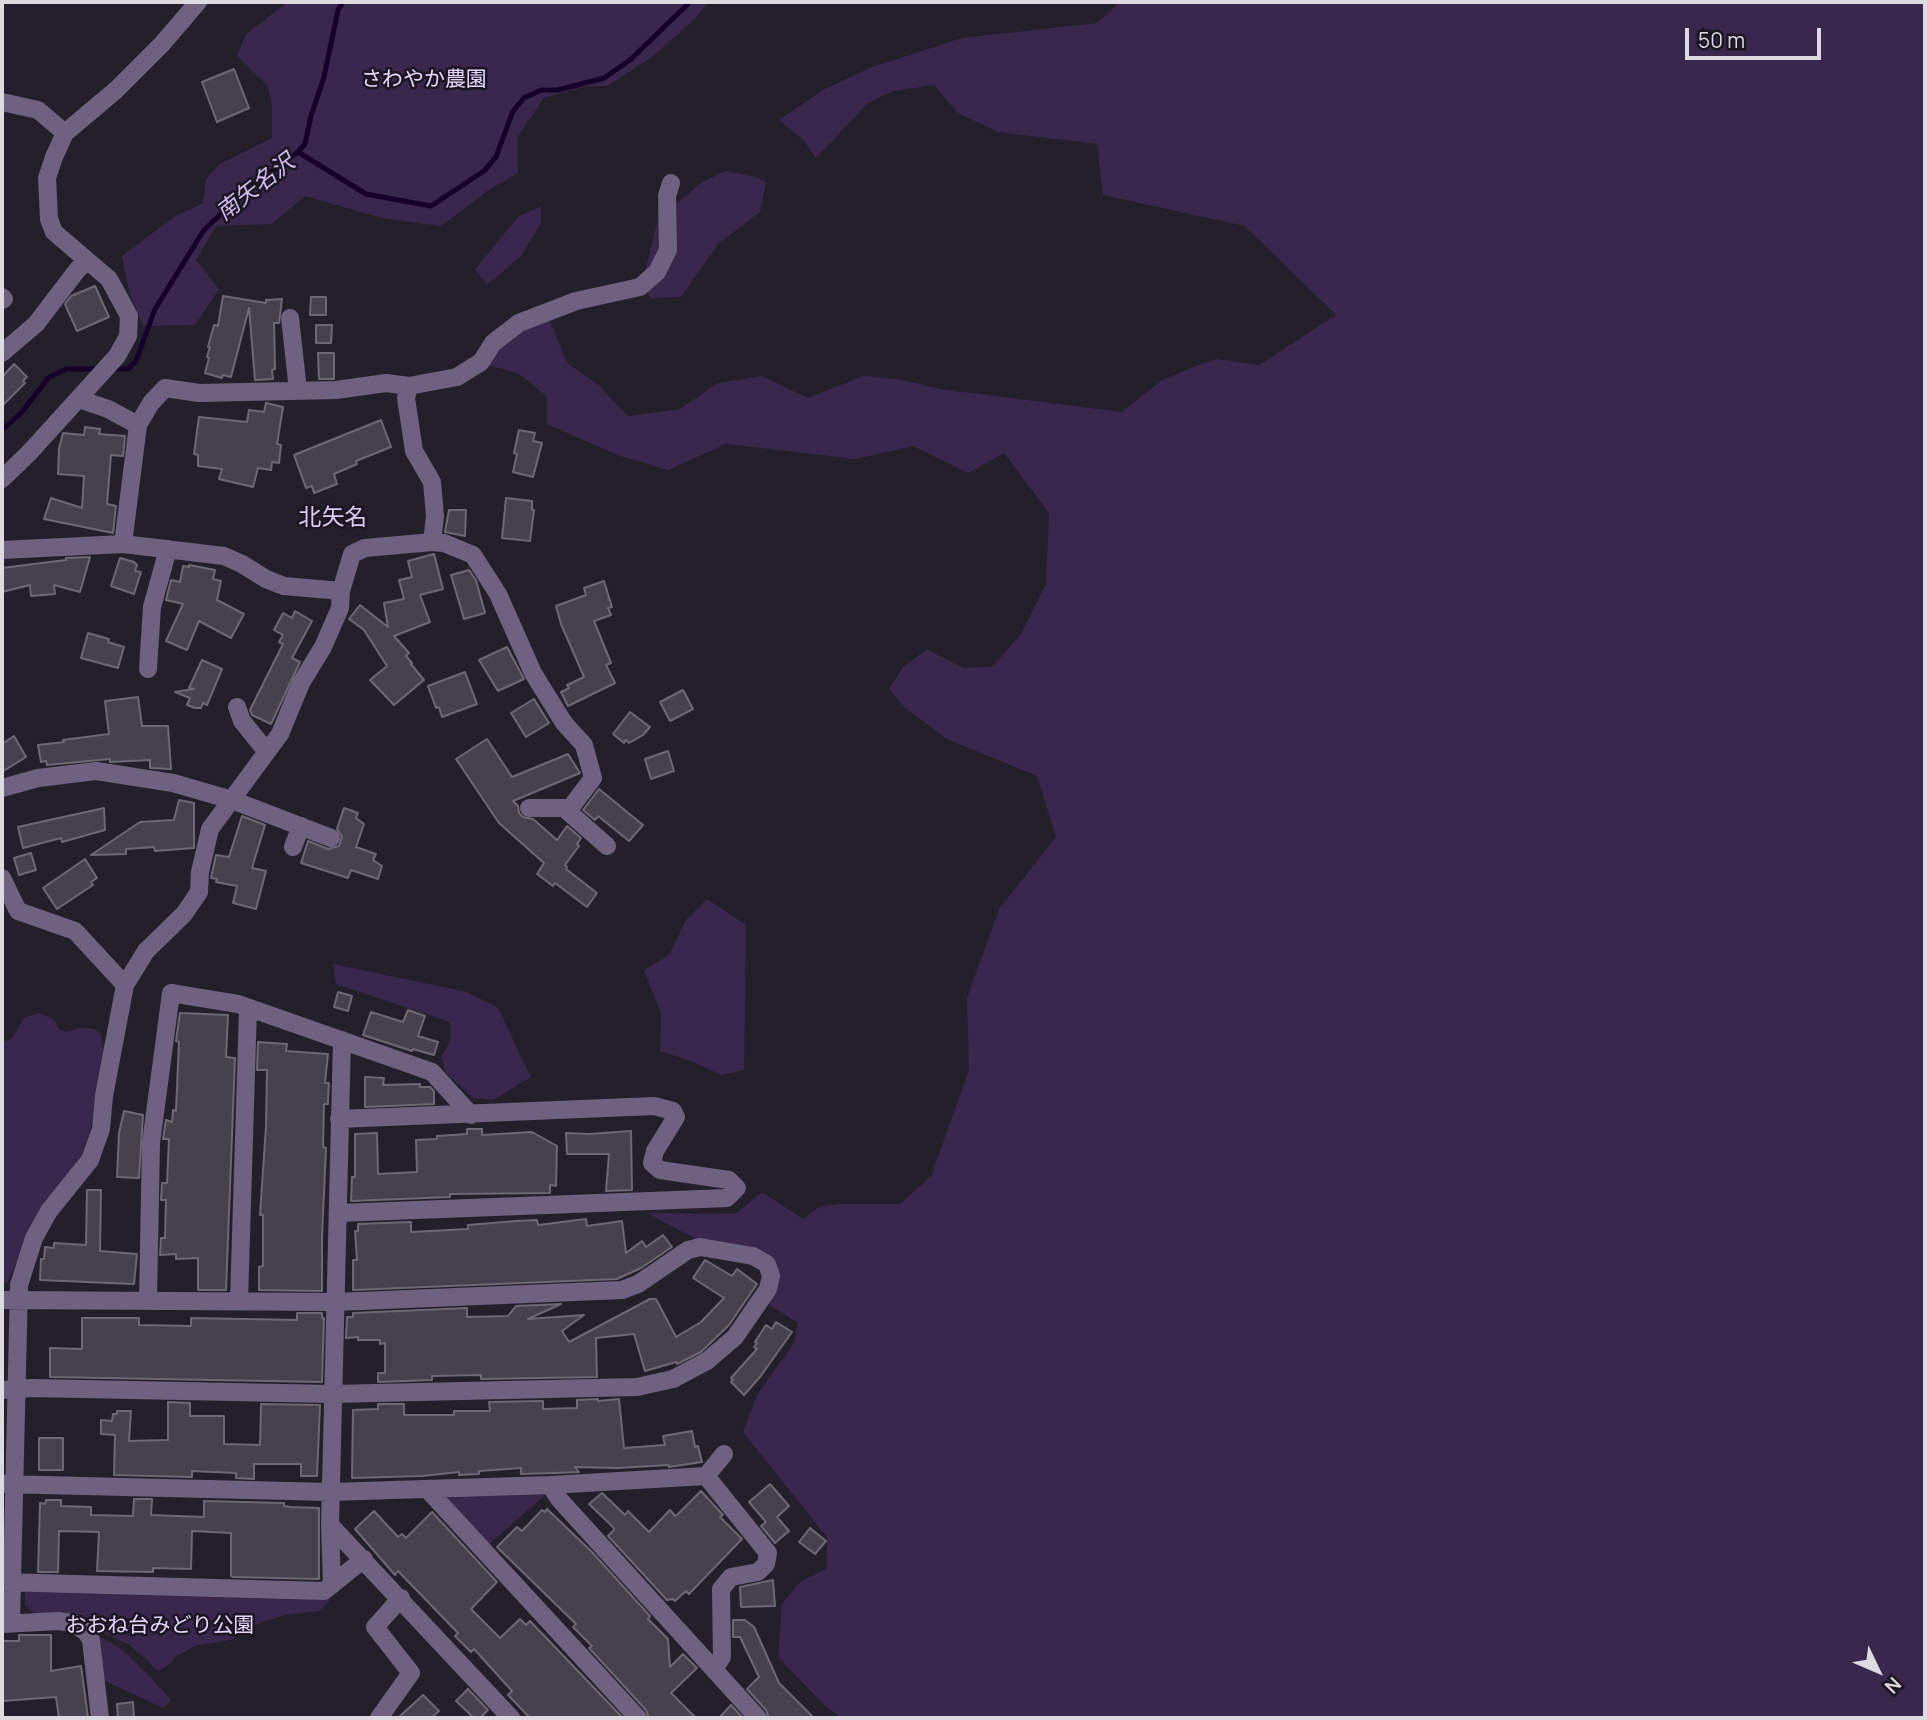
<!DOCTYPE html>
<meta charset="utf-8">
<style>
body{margin:0}
#map{position:relative;width:1927px;height:1720px;overflow:hidden;background:#24202b;font-family:Manrope,sans-serif}
canvas{display:block}
.frame{position:absolute;inset:0;border:4px solid #dddae2;pointer-events:none}
.north{position:absolute;left:1843px;top:1636px;width:70px;height:70px;-webkit-text-stroke:5px #1b1621;paint-order:stroke;rotate:134deg;font-size:19px;font-weight:700;line-height:28px;text-align:center;color:#dddae2}
.north::after{content:'';display:block;margin:auto;width:24px;height:32px;background:#dddae2;clip-path:polygon(50% 0,100% 100%,50% 72%,0 100%)}
.scale{position:absolute;left:1685px;top:28px;width:136px;height:32px;box-sizing:border-box;border:4px solid #dddae2;border-top:0;padding-left:9px;font-size:21px;line-height:24px;white-space:nowrap;color:#dddae2;-webkit-text-stroke:5px #1b1621;paint-order:stroke}
</style>
<div id="map">
<canvas width="1927" height="1720"></canvas>
<div class="frame"></div>
<div class="north">N</div>
<div class="scale">50 m</div>
</div>
<script>
const context = document.querySelector('canvas').getContext('2d');
context.lineJoin = 'round';
function fill(path, color) { context.fillStyle = color; context.fill(path, 'evenodd'); }
const toPath = rows => new Path2D(rows.map(r => 'M' + r).join(''));
function stroke(path, color, width, dash) { context.strokeStyle = color; context.lineWidth = width; context.lineCap = dash ? 'butt' : 'round'; context.setLineDash(dash || []); context.stroke(path); }
function write(font, color, halo, rows, align = 'center') {
  context.font = font + ' Manrope,"Noto Sans JP",sans-serif'; context.lineWidth = 5; context.setLineDash([]); context.textBaseline = 'middle'; context.strokeStyle = halo; context.fillStyle = color; for (const [text, x, y, turn = 0] of rows) {
    context.save(); context.translate(x, y); context.rotate((+turn || 0) * Math.PI / 180); context.textAlign = isNaN(turn) ? turn : align; if (halo) context.strokeText(text, 0, 0); context.fillText(text, 0, 0); context.restore();
  }
}
const green = toPath([
 [288,2,709,2,692,22,652,57,607,86,587,86,544,98,518,136,518,173,490,189,441,226,382,218,305,196,272,224,216,226,196,260,219,289,195,325,143,326,129,291,122,256,174,217,203,203,206,179,220,164,272,138,272,107,268,86,237,56,246,34],
 [1120,2,1925,2,1925,1718,842,1718,824,1705,778,1657,782,1604,800,1582,827,1568,827,1537,743,1432,757,1395,794,1343,798,1323,762,1300,767,1267,705,1244,647,1213,735,1214,762,1192,803,1219,819,1207,840,1204,900,1204,931,1176,969,1070,967,998,999,909,1056,837,1037,776,947,739,904,707,889,689,903,667,927,649,963,668,992,667,1021,634,1046,584,1049,513,1004,453,968,473,913,446,856,459,726,444,668,470,620,456,547,424,547,399,545,395,518,373,487,365,504,336,549,318,567,363,597,384,628,416,680,409,718,383,762,376,808,398,863,376,898,379,939,389,1122,412,1162,380,1201,364,1216,359,1259,365,1336,315,1245,226,1103,195,1097,144,998,132,958,113,934,85,893,91,868,103,816,158,804,141,779,120,823,90,872,67,962,38,1097,23],
 [725,171,753,176,766,182,760,212,718,244,681,297,650,298,643,280,658,219,701,183],
 [541,206,541,223,521,256,487,285,475,269,518,217],
 [707,899,746,925,744,1070,721,1075,691,1061,660,1051,661,1013,644,970,669,955,686,920],
 [333,964,467,992,498,1008,531,1077,493,1100,473,1098,446,1073,441,1057,450,1042,450,1022,336,984],
 [38,1013,54,1019,59,1029,66,1032,81,1028,94,1029,101,1034,105,1060,89,1135,81,1156,25,1239,17,1262,8,1281,2,1287,2,1043,12,1038,24,1018],
 [542,1491,545,1495,487,1546,444,1501,456,1495],
 [25,1589,331,1599,320,1611,285,1615,248,1627,231,1640,195,1646,175,1657,170,1664,158,1671,130,1645,95,1629,81,1615,34,1613,25,1605],
 [100,1637,122,1649,145,1671,171,1700,163,1708,103,1680]
]);
const stream = toPath([
 [298,152,305,144,311,116,324,77,338,10,343,2],
 [112,369,128,369,136,361,155,309,204,230,242,194,298,152,366,194,431,206,484,171,496,157,513,111,524,98,541,90,558,90,604,78,630,60,690,2],
 [2,430,22,412,48,378,66,369,98,369]
]);
const building = toPath([
 [234,69,249,108,217,122,202,82,234,69],
 [95,286,109,317,77,331,65,304,71,296,95,286],
 [223,296,266,303,266,300,282,299,279,323,274,323,275,369,272,370,273,379,255,380,249,308,231,377,223,375,222,378,205,373,209,358,207,357,210,347,208,347,214,325,218,326,223,296],
 [311,297,326,297,326,315,310,315,311,297],
 [316,325,332,325,331,343,316,343,316,325],
 [318,353,334,353,334,379,319,379,318,353],
 [14,364,27,377,23,381,25,383,2,406,2,377,14,364],
 [266,403,283,407,277,444,281,445,279,463,272,462,271,470,258,468,253,487,219,479,222,469,198,466,198,455,194,454,199,417,247,422,249,410,264,412,266,403],
 [381,420,391,447,356,461,357,464,334,474,337,484,314,493,312,486,306,488,294,455,381,420],
 [85,427,100,429,99,434,125,436,123,456,111,455,107,504,116,506,113,533,44,519,51,498,82,508,84,476,58,474,59,449,63,433,84,435,85,427],
 [519,430,535,433,533,441,542,443,533,477,513,472,517,454,514,453,519,430],
 [506,498,532,501,532,510,534,510,530,541,502,538,506,498],
 [449,510,466,510,465,536,445,532,449,510],
 [434,554,443,589,420,595,430,622,394,636,409,653,406,656,412,663,411,664,424,680,394,705,370,680,387,666,364,630,349,619,360,605,388,627,384,603,404,599,399,580,412,577,408,561,434,554],
 [90,557,80,592,54,585,55,594,31,596,30,585,2,592,2,568,66,560,66,558,90,557],
 [120,558,134,562,137,565,135,571,141,572,134,594,111,586,120,558],
 [189,565,215,570,213,579,221,581,217,600,244,614,231,638,199,621,187,650,166,641,183,604,166,600,171,580,180,582,183,566,189,567,189,565],
 [469,570,476,580,485,613,464,619,451,575,469,570],
 [604,581,612,607,608,608,611,615,594,621,611,663,606,665,615,683,568,706,561,692,569,688,567,685,584,677,561,624,556,606,586,595,584,588,604,581],
 [295,611,312,621,292,658,300,662,271,724,252,715,250,710,283,644,279,642,283,635,274,630,283,613,292,618,295,611],
 [88,633,109,639,108,642,124,647,118,668,81,658,88,633],
 [507,647,524,679,498,691,479,660,507,647],
 [202,660,222,669,207,705,203,703,201,708,195,708,187,705,190,698,175,692,194,689,189,688,202,660],
 [465,672,477,704,442,717,439,707,436,708,428,686,465,672],
 [683,690,693,709,670,721,660,702,683,690],
 [138,697,142,726,168,726,171,769,150,768,150,760,110,762,110,759,47,765,46,761,41,762,38,745,64,742,63,740,109,734,105,701,138,697],
 [534,699,549,723,526,737,511,713,534,699],
 [630,712,650,727,643,735,629,743,626,740,624,743,613,734,630,712],
 [14,736,26,757,2,772,2,744,14,736],
 [487,739,512,777,568,754,580,773,513,801,518,806,519,813,523,817,533,819,557,840,567,826,581,838,577,844,579,846,565,865,567,867,566,869,597,893,587,907,555,883,553,886,537,874,544,863,499,823,456,759,487,739],
 [668,751,674,771,651,779,645,759,668,751],
 [599,789,643,825,629,841,598,816,595,820,583,810,599,789],
 [179,800,194,803,194,848,155,851,154,847,126,849,126,854,91,855,140,822,174,820,179,800],
 [104,808,105,830,62,842,61,838,23,848,18,827,104,808],
 [344,808,358,813,356,818,364,824,356,847,376,854,373,860,382,866,378,879,351,870,348,878,301,863,308,841,328,849,339,846,342,837,337,829,344,808],
 [242,816,265,825,252,868,266,871,256,909,233,903,237,886,216,882,217,879,211,878,216,855,229,857,242,816],
 [31,853,36,870,19,875,14,858,31,853],
 [85,859,97,878,91,882,93,885,57,909,43,888,85,859],
 [338,992,352,996,348,1011,334,1007,338,992],
 [408,1010,425,1016,418,1036,438,1042,434,1055,413,1049,412,1051,363,1035,371,1012,403,1022,408,1010],
 [180,1013,228,1015,226,1057,235,1058,226,1290,198,1290,198,1258,176,1259,176,1254,160,1255,161,1238,165,1238,166,1200,161,1200,162,1183,167,1183,169,1139,163,1139,166,1120,172,1122,173,1110,176,1111,179,1042,176,1041,180,1013],
 [258,1042,287,1044,286,1051,328,1054,325,1083,329,1083,328,1099,328,1104,324,1104,323,1147,326,1148,322,1237,322,1291,259,1290,259,1267,263,1266,263,1215,260,1215,266,1126,267,1070,257,1070,258,1042],
 [365,1077,384,1078,383,1085,420,1084,420,1087,430,1087,434,1091,434,1104,365,1107,365,1077],
 [124,1111,143,1115,139,1178,117,1177,119,1133,124,1111],
 [467,1129,482,1129,482,1135,532,1132,557,1146,556,1186,550,1185,550,1193,450,1194,450,1197,351,1201,352,1177,355,1177,355,1134,377,1133,378,1174,417,1172,416,1140,437,1139,437,1136,467,1134,467,1129],
 [631,1131,632,1190,606,1191,609,1154,567,1154,566,1133,589,1134,631,1131],
 [87,1190,101,1190,100,1251,137,1254,134,1284,40,1280,41,1259,44,1259,45,1247,54,1248,54,1243,86,1245,87,1190],
 [586,1219,587,1226,622,1221,626,1253,642,1241,646,1247,663,1235,672,1247,641,1268,617,1279,353,1290,353,1260,357,1260,355,1231,358,1231,358,1224,411,1222,411,1232,468,1229,468,1225,516,1221,537,1220,538,1225,586,1219],
 [705,1260,732,1276,737,1269,757,1284,729,1325,701,1352,677,1364,676,1362,645,1371,634,1334,596,1338,597,1377,481,1379,481,1375,432,1376,432,1380,378,1382,378,1373,385,1373,385,1343,380,1344,380,1340,358,1340,358,1337,346,1338,347,1317,353,1317,353,1313,467,1308,467,1317,508,1316,516,1306,561,1304,528,1319,584,1315,562,1331,569,1342,650,1299,656,1299,676,1337,701,1322,724,1298,693,1278,705,1260],
 [297,1313,322,1313,322,1318,324,1318,322,1382,50,1377,50,1348,82,1349,82,1318,139,1318,139,1325,191,1326,191,1318,297,1320,297,1313],
 [776,1322,792,1332,760,1377,744,1395,731,1382,733,1379,731,1378,757,1349,754,1347,757,1343,755,1342,766,1325,772,1329,776,1322],
 [598,1399,598,1401,619,1399,624,1448,665,1445,663,1436,692,1431,695,1447,698,1446,702,1462,669,1467,669,1465,618,1468,575,1467,579,1472,554,1473,521,1474,521,1468,479,1471,479,1474,459,1475,459,1472,422,1476,352,1478,353,1410,378,1409,378,1404,404,1404,404,1415,454,1415,454,1411,490,1411,489,1402,543,1401,543,1409,577,1408,577,1400,598,1399],
 [168,1402,190,1403,190,1416,224,1416,224,1444,260,1445,261,1404,320,1405,317,1476,301,1476,301,1464,254,1464,254,1479,236,1478,236,1473,192,1471,192,1477,114,1475,115,1435,101,1434,101,1420,112,1421,113,1414,117,1414,117,1411,131,1411,129,1441,168,1440,168,1402],
 [39,1438,63,1438,63,1470,39,1470,39,1438],
 [770,1484,789,1506,777,1517,789,1531,775,1543,761,1526,766,1522,749,1502,770,1484],
 [701,1491,723,1515,720,1517,742,1539,689,1594,686,1591,675,1601,673,1599,667,1600,608,1536,614,1530,613,1527,589,1504,602,1493,625,1515,628,1511,649,1532,670,1510,675,1516,678,1514,701,1491],
 [134,1499,152,1499,151,1515,204,1517,204,1501,284,1503,284,1506,290,1507,319,1508,319,1579,233,1577,231,1576,231,1533,192,1531,191,1569,153,1568,153,1572,97,1571,99,1532,59,1531,58,1572,38,1572,40,1503,45,1504,46,1500,61,1500,61,1506,91,1507,91,1515,133,1516,134,1499],
 [547,1509,592,1552,650,1616,648,1619,668,1639,670,1667,683,1654,697,1668,671,1693,696,1718,649,1718,646,1710,589,1648,592,1646,573,1627,576,1624,497,1547,517,1527,522,1531,542,1510,545,1512,547,1509],
 [374,1511,398,1537,402,1534,406,1538,432,1512,497,1582,471,1609,500,1638,520,1619,526,1625,530,1621,623,1718,530,1718,508,1695,512,1691,474,1649,471,1652,455,1636,458,1633,398,1571,395,1575,355,1529,374,1511],
 [810,1528,826,1541,815,1554,799,1542,810,1528],
 [773,1580,775,1606,741,1607,740,1587,773,1580],
 [733,1620,745,1620,754,1627,779,1683,814,1718,769,1718,766,1710,747,1689,759,1677,740,1637,733,1637,733,1620],
 [19,1635,51,1635,51,1671,81,1666,88,1718,59,1718,56,1697,2,1701,2,1641,19,1641,19,1635],
 [468,1689,488,1710,480,1718,474,1718,456,1701,468,1689],
 [423,1695,439,1711,431,1718,398,1718,423,1695],
 [133,1702,134,1718,118,1718,117,1704,133,1702],
 [731,1705,743,1718,719,1718,731,1705]
]);
const minor = toPath([
 [2,102,38,110,65,133],
 [2,297,4,299,2,300],
 [290,318,298,390],
 [2,353,36,324,78,269,88,261],
 [409,386,406,398,414,451,432,482,435,516,432,542],
 [79,399,108,409,138,425],
 [2,479,29,453,98,377,117,356,128,336,129,316,109,279,54,232,49,219,47,178,54,157,65,133,116,90,162,44,198,2],
 [123,544,138,425,151,403,165,388,199,393,336,390,386,383,409,386,457,377,481,362,493,343,519,323,576,301,640,287,657,272,668,250,667,196,671,183],
 [2,550,123,544,224,556,242,564,266,579,284,586,341,591],
 [148,669,152,607,168,549],
 [237,707,242,721,267,752],
 [2,788,38,778,96,771,173,783,232,800,331,838],
 [529,808,564,808,607,846],
 [293,847,301,826],
 [2,878,18,911,75,931,125,985],
 [342,1040,330,1525,511,1718],
 [339,1119,654,1106,673,1111,676,1117,655,1151,652,1163,660,1170,729,1180,737,1188,727,1198,339,1213],
 [2,1300,336,1302,622,1290,638,1284,688,1250,700,1247,753,1256,767,1264,771,1276,768,1289,735,1337,707,1361,673,1379,637,1387,332,1394,32,1388,2,1390],
 [148,1300,151,1143,171,993,238,1004,432,1072,471,1115],
 [239,1301,248,1008],
 [706,1476,768,1553,766,1564,758,1572,731,1577,721,1589,722,1657,714,1669],
 [2,1484,330,1492,550,1485,706,1476,724,1454],
 [550,1485,559,1499,758,1718],
 [427,1489,638,1718],
 [330,1525,332,1585],
 [2,1582,324,1591,364,1559],
 [11,1623,19,1285,34,1238,49,1211,90,1160,101,1129,104,1096,125,985,146,951,184,914,199,892,200,872,210,829,280,734,301,683,323,647,340,608,341,591,352,554,365,548,432,542,444,543,473,555,498,594,533,673,564,723,584,745,593,778,568,811],
 [2,1624,58,1621,73,1623,86,1632,91,1640,100,1718],
 [379,1718,411,1673,375,1627,401,1598]
]);
const parkNames = [
 ["さわやか農園",424,80],
 ["おおね台みどり公園",160,1626]
];
const waterNames = [
 ["南矢名沢",256,188,-38]
];
const neighbourhoodNames = [
 ["北矢名",333,519]
];
fill(green, '#39274e');
stroke(stream, '#16002b', 5);
fill(building, '#46414d');
stroke(building, '#6d6875', 2);
stroke(minor, '#6e6280', 18);
write('21px', '#e7d7fe', '#1b1621', parkNames);
write('italic 23px', '#d3bbf4', '#1b1621', waterNames);
write('23px', '#dccbf5', '#1b1621', neighbourhoodNames);
</script>
